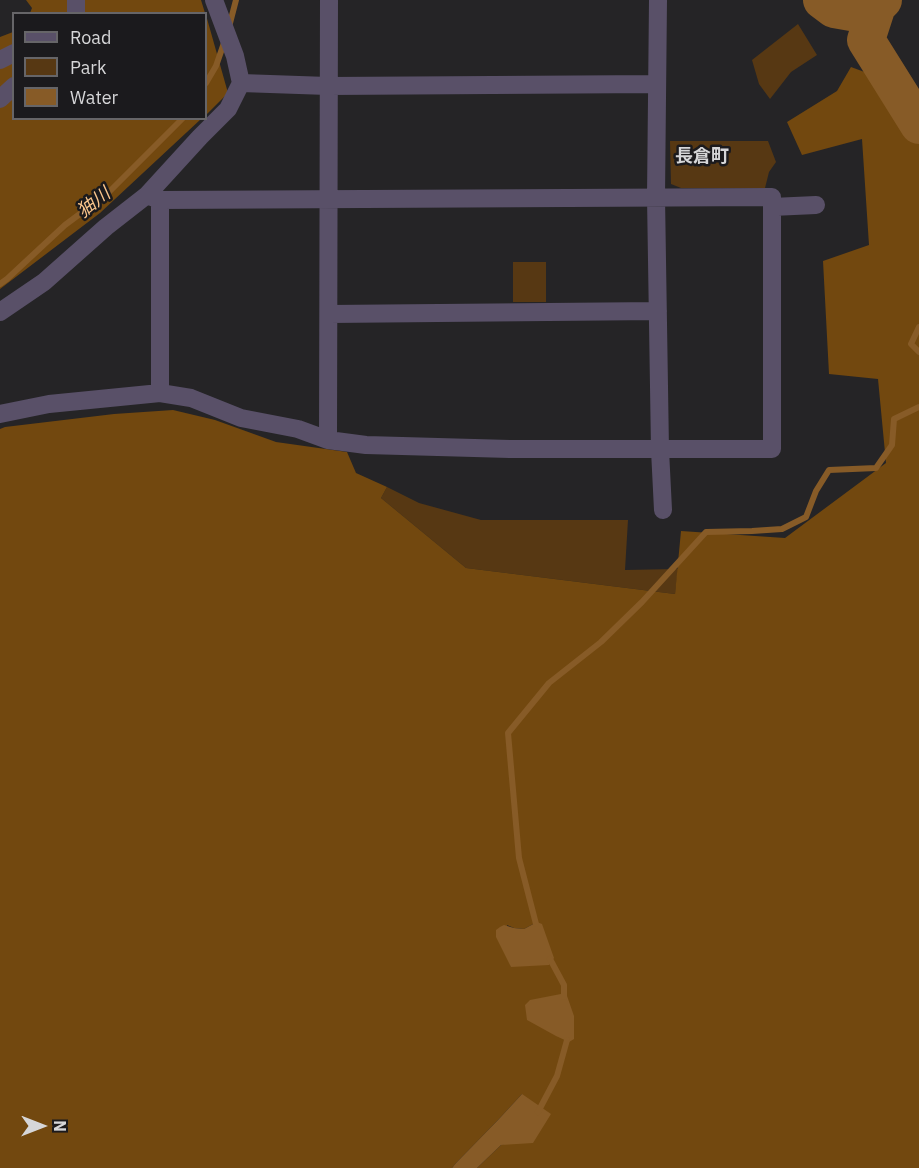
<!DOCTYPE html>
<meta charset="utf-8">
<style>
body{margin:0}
#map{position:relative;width:919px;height:1168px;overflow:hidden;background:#252426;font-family:"IBM Plex Sans",sans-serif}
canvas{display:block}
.legend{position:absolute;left:12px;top:12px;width:195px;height:108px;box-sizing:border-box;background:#1b1a1d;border:2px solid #666568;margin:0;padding:8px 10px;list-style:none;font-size:18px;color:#d6d6d8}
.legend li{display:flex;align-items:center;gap:12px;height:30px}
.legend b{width:30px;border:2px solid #666568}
.north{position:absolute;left:12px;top:1096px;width:60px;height:60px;-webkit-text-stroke:4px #1b1a1d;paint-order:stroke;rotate:90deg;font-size:16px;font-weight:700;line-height:24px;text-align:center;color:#d6d6d8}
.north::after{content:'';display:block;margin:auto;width:21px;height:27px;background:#d6d6d8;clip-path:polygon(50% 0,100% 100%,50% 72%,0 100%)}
</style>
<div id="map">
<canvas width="919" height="1168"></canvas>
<ul class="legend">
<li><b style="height:8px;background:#595068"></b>Road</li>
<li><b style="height:16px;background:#573813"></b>Park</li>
<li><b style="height:16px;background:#875b27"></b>Water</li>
</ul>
<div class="north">N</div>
</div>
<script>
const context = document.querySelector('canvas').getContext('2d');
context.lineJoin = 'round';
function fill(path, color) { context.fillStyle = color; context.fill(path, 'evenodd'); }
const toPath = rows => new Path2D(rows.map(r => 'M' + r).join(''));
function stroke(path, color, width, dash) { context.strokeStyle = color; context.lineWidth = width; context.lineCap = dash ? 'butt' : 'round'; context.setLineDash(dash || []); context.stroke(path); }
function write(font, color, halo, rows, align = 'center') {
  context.font = font + ' "IBM Plex Sans","Noto Sans JP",sans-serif'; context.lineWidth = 5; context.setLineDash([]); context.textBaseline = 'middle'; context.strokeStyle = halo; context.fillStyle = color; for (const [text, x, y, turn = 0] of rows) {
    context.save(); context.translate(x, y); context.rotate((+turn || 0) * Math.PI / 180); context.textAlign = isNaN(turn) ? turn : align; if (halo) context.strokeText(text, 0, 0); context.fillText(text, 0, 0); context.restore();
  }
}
const green = toPath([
 [798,24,817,55,791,72,770,99,759,84,752,60],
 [670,141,768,141,776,162,769,172,765,188,681,188,671,184],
 [513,262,546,262,546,302,513,302],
 [387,487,419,503,481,520,628,520,625,570,678,569,675,594,466,568,381,498]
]);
const forest = toPath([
 [26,0,201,0,205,13,30,13,32,8],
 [206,15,228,93,206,115],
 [13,32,14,118,201,119,100,213,0,289,0,37],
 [851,67,878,77,919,141,919,1168,477,1168,501,1145,508,1143,522,1094,498,1120,456,1163,452,1168,0,1168,0,429,5,427,114,414,173,410,215,420,276,442,347,452,356,473,387,487,381,498,466,568,675,594,681,531,785,538,886,463,878,379,829,374,823,261,869,245,862,139,802,155,787,122,837,91],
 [537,922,511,967,507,925,514,928,524,929]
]);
const water = toPath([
 [537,922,542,924,554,958,549,965,511,967,496,937,496,930,500,927,504,925,514,928,524,929],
 [566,993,574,1016,574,1039,569,1042,556,1036,527,1020,525,1005,530,1000],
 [522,1094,551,1114,533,1143,501,1145,477,1168,452,1168,456,1163,498,1120]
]);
const stream = toPath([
 [229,27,236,0],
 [206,83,216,66,225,40],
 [0,284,7,279,65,225,108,193,183,118],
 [919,327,911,344,919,352],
 [536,924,519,858,508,733,549,683,601,642,642,602,706,532,752,531,782,529,806,517,816,491,829,470,876,468,892,445,894,419,919,407],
 [550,959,564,985,564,997],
 [538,1112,557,1076,567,1040]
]);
const river = toPath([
 [822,0,834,9,857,13,877,6,883,0],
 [877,6,866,40,919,125]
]);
const minor = toPath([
 [76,0,76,14],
 [658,0,656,197,660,450,663,510],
 [0,60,14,53],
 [241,83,328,86,657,84],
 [0,99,14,86],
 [772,207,816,205],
 [0,312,44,282,106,227,147,195,200,137,228,109,241,83,235,56,214,0],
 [329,314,658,311],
 [160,393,160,200],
 [0,414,49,404,160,393,191,398,241,418,298,429,328,440,366,445,510,449,772,449,772,197,160,200,147,195],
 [328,440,329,0]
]);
const neighbourhoodNames = [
 ["長倉町",702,157]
];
const waterNames = [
 ["㹨川",94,203,-38]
];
fill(green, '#573813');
fill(forest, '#72480f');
fill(water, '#875b27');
stroke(stream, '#875b27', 6);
stroke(river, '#875b27', 38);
stroke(minor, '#595068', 18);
write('bold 18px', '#d6d6d8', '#1b1a1d', neighbourhoodNames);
write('italic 18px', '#fac58c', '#1b1a1d', waterNames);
</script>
